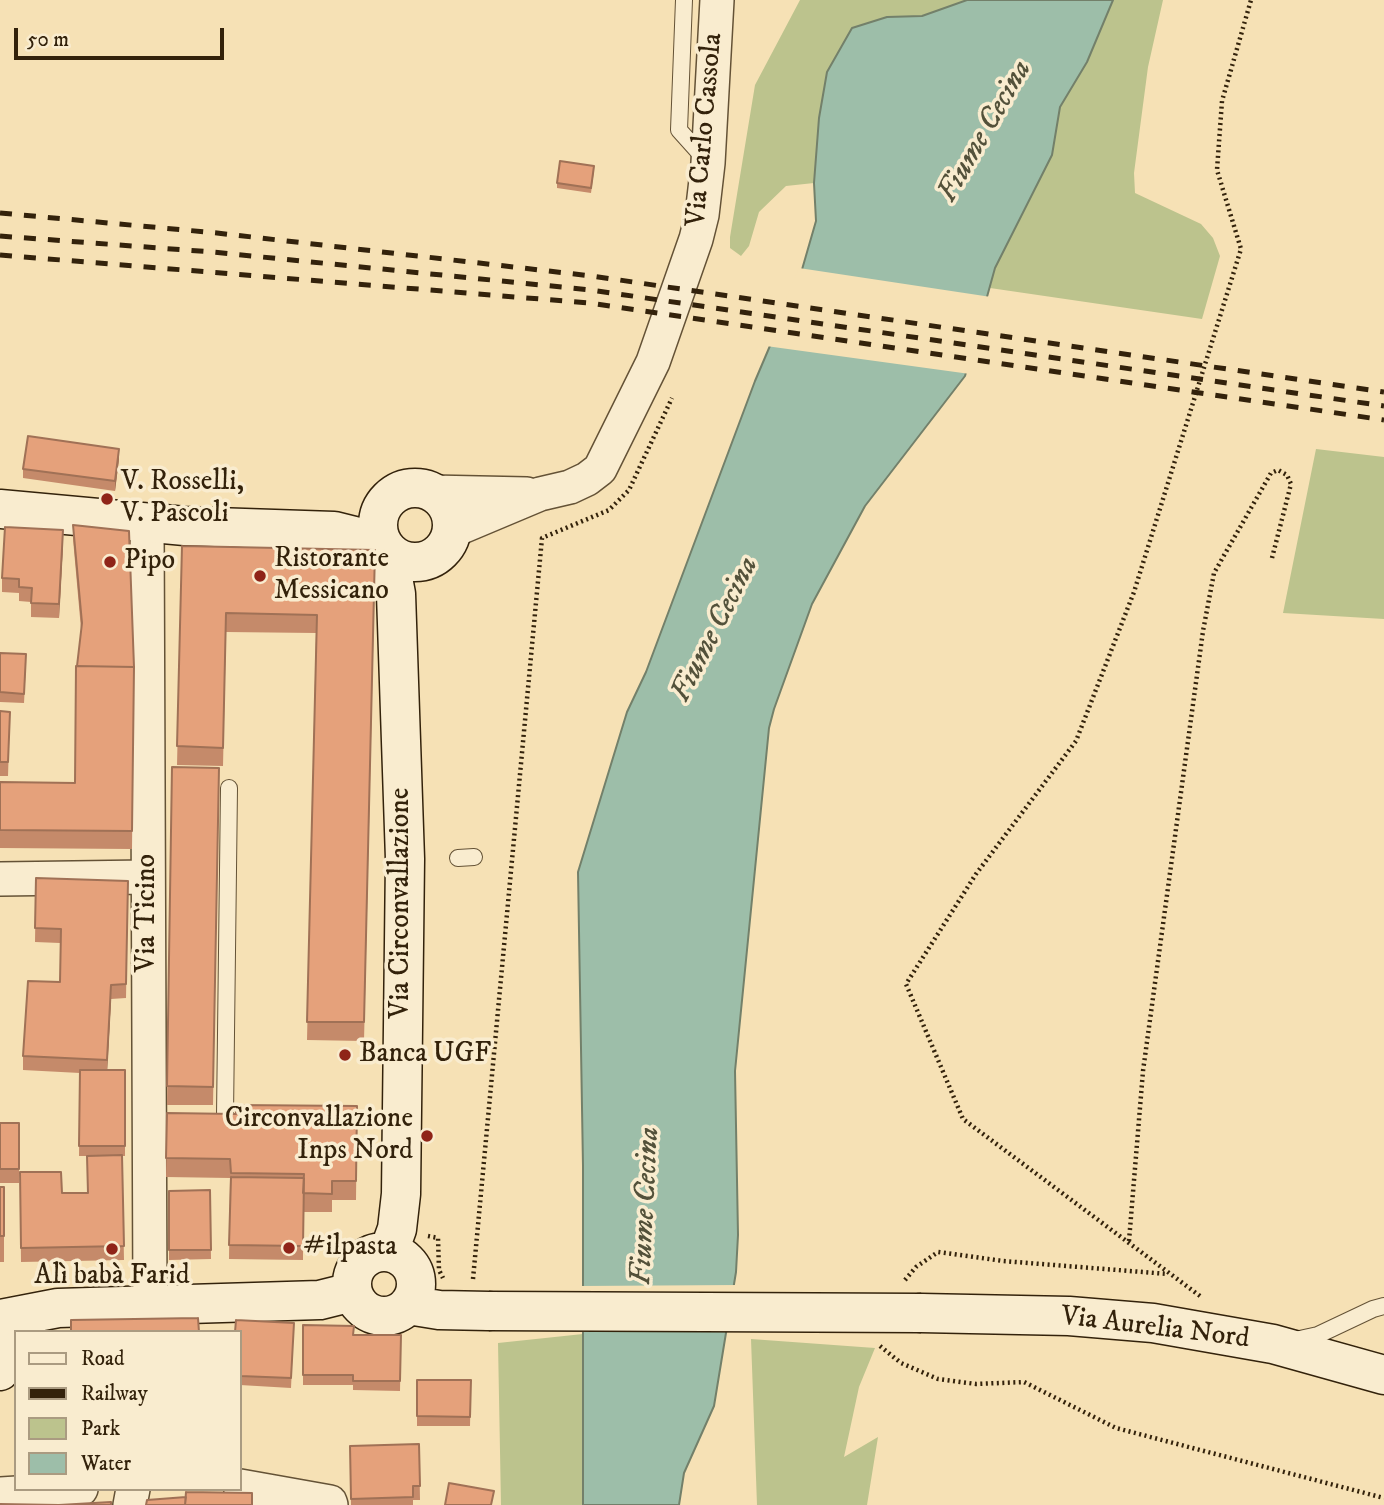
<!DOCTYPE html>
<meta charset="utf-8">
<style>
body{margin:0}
#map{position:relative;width:1384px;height:1505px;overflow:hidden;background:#f6e1b5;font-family:"IM FELL DW Pica",serif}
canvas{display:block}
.legend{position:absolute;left:14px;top:1330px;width:228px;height:161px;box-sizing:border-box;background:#f9eccf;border:2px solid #aa9b81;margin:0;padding:9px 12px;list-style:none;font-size:21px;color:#33220b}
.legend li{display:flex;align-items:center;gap:14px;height:35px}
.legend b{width:35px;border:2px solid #aa9b81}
.scale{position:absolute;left:14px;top:28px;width:210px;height:32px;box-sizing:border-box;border:4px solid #33220b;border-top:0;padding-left:9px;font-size:21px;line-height:24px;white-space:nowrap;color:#33220b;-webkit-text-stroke:5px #f9eccf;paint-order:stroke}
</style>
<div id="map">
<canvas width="1384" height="1505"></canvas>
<ul class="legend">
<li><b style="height:9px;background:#f9eccf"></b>Road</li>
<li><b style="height:9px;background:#33220b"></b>Railway</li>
<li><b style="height:19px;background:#bcc38d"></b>Park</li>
<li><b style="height:19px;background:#9dbea9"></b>Water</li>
</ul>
<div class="scale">50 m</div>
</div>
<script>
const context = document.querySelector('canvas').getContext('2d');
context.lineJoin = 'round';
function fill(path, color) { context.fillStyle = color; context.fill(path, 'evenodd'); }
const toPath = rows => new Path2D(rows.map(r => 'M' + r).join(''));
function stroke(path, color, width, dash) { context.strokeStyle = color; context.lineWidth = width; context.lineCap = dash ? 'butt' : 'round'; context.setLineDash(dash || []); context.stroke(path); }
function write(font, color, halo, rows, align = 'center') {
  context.font = font + ' "IM FELL DW Pica",serif'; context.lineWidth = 7; context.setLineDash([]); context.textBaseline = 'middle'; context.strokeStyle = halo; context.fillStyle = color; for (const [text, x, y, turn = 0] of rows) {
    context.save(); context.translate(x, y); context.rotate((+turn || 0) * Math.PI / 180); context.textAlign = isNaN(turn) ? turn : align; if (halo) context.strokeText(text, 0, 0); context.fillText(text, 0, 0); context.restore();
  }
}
const green = toPath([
 [800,0,967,0,922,16,887,17,827,72,819,118,814,183,786,186,759,212,749,246,741,256,730,248,730,237,755,85],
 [1113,0,1163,0,1148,67,1134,173,1135,193,1201,224,1213,238,1220,256,1202,319,990,288,995,268,1052,155,1060,107,1087,62],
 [1316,449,1384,457,1384,619,1283,613],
 [583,1334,583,1505,501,1505,498,1343],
 [751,1339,875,1348,859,1387,844,1457,878,1437,867,1505,757,1505]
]);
const water = toPath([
 [967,0,1113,0,1087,62,1060,107,1052,155,995,268,965,376,865,506,812,604,774,709,769,728,735,1071,738,1235,736,1272,714,1406,684,1473,679,1505,583,1505,583,1166,578,872,627,712,646,672,755,381,801,273,816,221,814,183,819,118,827,72,852,28,887,17,922,16,967,0]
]);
const pier = toPath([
 [799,268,991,297,970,374,766,346],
 [738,1285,730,1332,580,1332,580,1286]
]);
const path = toPath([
 [428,1236,438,1238,439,1270,443,1278],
 [1129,1241,1143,1071,1203,631,1214,573,1271,473,1278,470,1287,475,1291,484,1272,558],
 [473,1279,542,538,609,510,629,490,672,398],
 [905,1280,916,1267,938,1252,1003,1261,1168,1274],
 [1200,1296,963,1119,906,984,976,874,1076,741,1134,592,1241,249,1217,170,1222,101,1251,0],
 [880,1346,901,1363,938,1379,976,1384,1024,1382,1116,1428,1384,1498]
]);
const lane = toPath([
 [684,0,679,130,705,159],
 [458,858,474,857],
 [225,1115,229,788],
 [1295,1340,1318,1335,1373,1309,1384,1306]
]);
const street = toPath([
 [431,492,527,494],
 [147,523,150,1303],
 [452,531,540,494,570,487,587,479,600,469,653,362,696,239,702,215,708,163,717,0],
 [0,879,147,877],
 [240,1486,330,1502,331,1505],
 [0,1494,81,1489],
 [130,1505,133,1489]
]);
const secondary = toPath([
 '378 525a37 37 0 1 1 74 0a37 37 0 1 1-74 0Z',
 [0,509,185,526,334,531,382,543],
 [388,551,396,594,405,859,401,1194,397,1229,389,1251],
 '352 1284a32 32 0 1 1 64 0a32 32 0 1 1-64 0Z',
 [408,1305,439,1310,489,1311],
 [921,1313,1069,1316,1153,1323,1273,1344,1384,1375],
 [0,1319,58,1308,320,1300,352,1292],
 [0,1319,6,1333,7,1348,0,1371]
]);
const rail = toPath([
 [0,213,217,233,592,276,1384,392],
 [0,236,212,252,591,290,1384,406],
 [0,255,589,303,1384,420]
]);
const secondaryBridge = toPath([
 [489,1311,921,1313]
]);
const wall = toPath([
 [594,171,591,193,557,188,557,183],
 [119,459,115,491,23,478,23,469],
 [73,525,134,667,132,849,0,848,0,782,75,783,81,629,73,539],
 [63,544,59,618,31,617,31,602,19,601,19,593,2,592,2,578],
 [182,546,375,568,364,1041,307,1040,316,633,226,632,223,766,177,765],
 [0,653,26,664,24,703,0,702],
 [0,711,10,712,8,776,0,776],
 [172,767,219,768,213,1105,167,1105],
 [36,878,128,881,126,998,111,999,107,1070,125,1070,125,1156,122,1156,124,1260,21,1262,20,1172,62,1193,87,1193,109,1156,79,1156,80,1073,23,1070,23,1056,60,982,60,943,35,942],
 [357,1106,356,1200,332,1200,332,1212,303,1212,303,1209,303,1260,229,1259,230,1178,166,1177,167,1113,236,1114],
 [0,1123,19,1123,19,1183,0,1183],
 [0,1187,4,1187,4,1262,0,1262],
 [210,1190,211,1259,169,1260,169,1191],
 [294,1323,291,1388,240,1385,240,1332],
 [303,1325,353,1335,401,1335,400,1391,353,1390,353,1385,303,1385],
 [417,1380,471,1380,470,1426,417,1426],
 [419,1444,420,1500,413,1500,413,1505,351,1505,350,1446]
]);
const shadedWall = toPath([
 [119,449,119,459,115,491,115,481],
 [63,530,63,544,59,618,59,604],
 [111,985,111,999,107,1075,107,1060]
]);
const building = toPath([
 [560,161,594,166,591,188,557,183,560,161],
 [28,436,119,449,115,481,23,469,28,436],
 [73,525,129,531,134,667,77,666,82,623,73,525],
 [5,527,63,530,59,604,31,603,32,588,19,587,19,579,2,578,5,527],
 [182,546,375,550,364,1022,307,1022,317,615,226,613,223,748,177,746,182,546],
 [0,653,26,654,24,694,0,692,0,653],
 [76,666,134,667,132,831,0,830,0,782,75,783,76,666],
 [0,711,10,712,8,762,0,762,0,711],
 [172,767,219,768,213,1087,167,1086,172,767],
 [36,878,128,881,126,984,111,985,107,1060,23,1056,28,981,60,982,61,929,35,928,36,878],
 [80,1070,125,1070,125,1146,79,1146,80,1070],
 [236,1105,357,1106,356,1181,332,1181,332,1194,303,1193,304,1174,231,1173,230,1159,166,1158,167,1113,236,1114,236,1105],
 [0,1123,19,1123,19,1169,0,1169,0,1123],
 [122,1155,124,1246,21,1248,20,1172,61,1172,62,1193,88,1193,87,1156,122,1155],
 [231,1177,304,1178,303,1246,229,1245,231,1177],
 [0,1187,4,1187,4,1236,0,1236,0,1187],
 [210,1190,211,1250,169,1250,169,1191,210,1190],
 [198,1318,199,1332,71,1332,71,1320,198,1318],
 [236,1320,294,1323,291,1378,240,1376,240,1332,235,1332,236,1320],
 [303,1325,354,1326,353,1335,401,1335,400,1381,353,1381,353,1375,303,1375,303,1325],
 [417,1380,471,1380,470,1417,417,1416,417,1380],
 [419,1444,420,1486,413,1486,413,1497,351,1499,350,1446,419,1444],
 [449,1483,494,1491,491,1505,445,1505,449,1483],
 [186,1492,252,1493,252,1505,185,1505,186,1492],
 [186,1497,185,1505,146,1505,147,1500,186,1497],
 [111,1502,111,1505,0,1505,0,1504,59,1505,111,1502]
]);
const markers = [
 [107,499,7,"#8f2418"],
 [110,562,7,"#8f2418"],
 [260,576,7,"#8f2418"],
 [345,1055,7,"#8f2418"],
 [427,1136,7,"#8f2418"],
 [289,1248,7,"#8f2418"],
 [112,1249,7,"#8f2418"]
];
const streetNames = [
 ["Via Carlo Cassola",706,130,-85],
 ["Via Circonvallazione",402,903,-90],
 ["Via Ticino",148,913,-90],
 ["Via Aurelia Nord",1155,1329,7]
];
const poiNames = [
 ["V. Rosselli,",121,483],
 ["V. Pascoli",121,515],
 ["Ristorante",274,560],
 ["Messicano",274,592],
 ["Pipo",124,562],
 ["Banca UGF",359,1055],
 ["Circonvallazione",413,1120,"right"],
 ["Inps Nord",413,1152,"right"],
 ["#ilpasta",303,1248],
 ["Alì babà Farid",112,1277,"center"]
];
const waterNames = [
 ["Fiume Cecina",986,132,-60],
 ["Fiume Cecina",716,630,-63],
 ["Fiume Cecina",647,1206,-87]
];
fill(green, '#bcc38d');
fill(water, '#9dbea9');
stroke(water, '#73806a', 2);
fill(pier, '#f6e1b5');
stroke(lane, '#645236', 18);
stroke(street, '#645236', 36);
stroke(secondary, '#33220b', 41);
stroke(path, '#33220b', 4.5, [2, 3.5]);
stroke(lane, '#f9eccf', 16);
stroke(street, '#f9eccf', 33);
stroke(secondary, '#f9eccf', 38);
stroke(rail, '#33220b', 5, [12, 12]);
stroke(secondaryBridge, '#33220b', 41, []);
stroke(secondaryBridge, '#f9eccf', 38);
fill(wall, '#c58a6a');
fill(shadedWall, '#a07156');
fill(building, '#e5a17b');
stroke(building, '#a07156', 2);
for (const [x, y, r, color] of markers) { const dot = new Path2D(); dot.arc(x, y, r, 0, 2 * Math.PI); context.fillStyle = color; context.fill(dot); stroke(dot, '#f9eccf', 2.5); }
write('28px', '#33220b', '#f9eccf', streetNames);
write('28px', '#33220b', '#f9eccf', poiNames, 'left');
write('italic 30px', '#53513a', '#f9eccf', waterNames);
</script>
